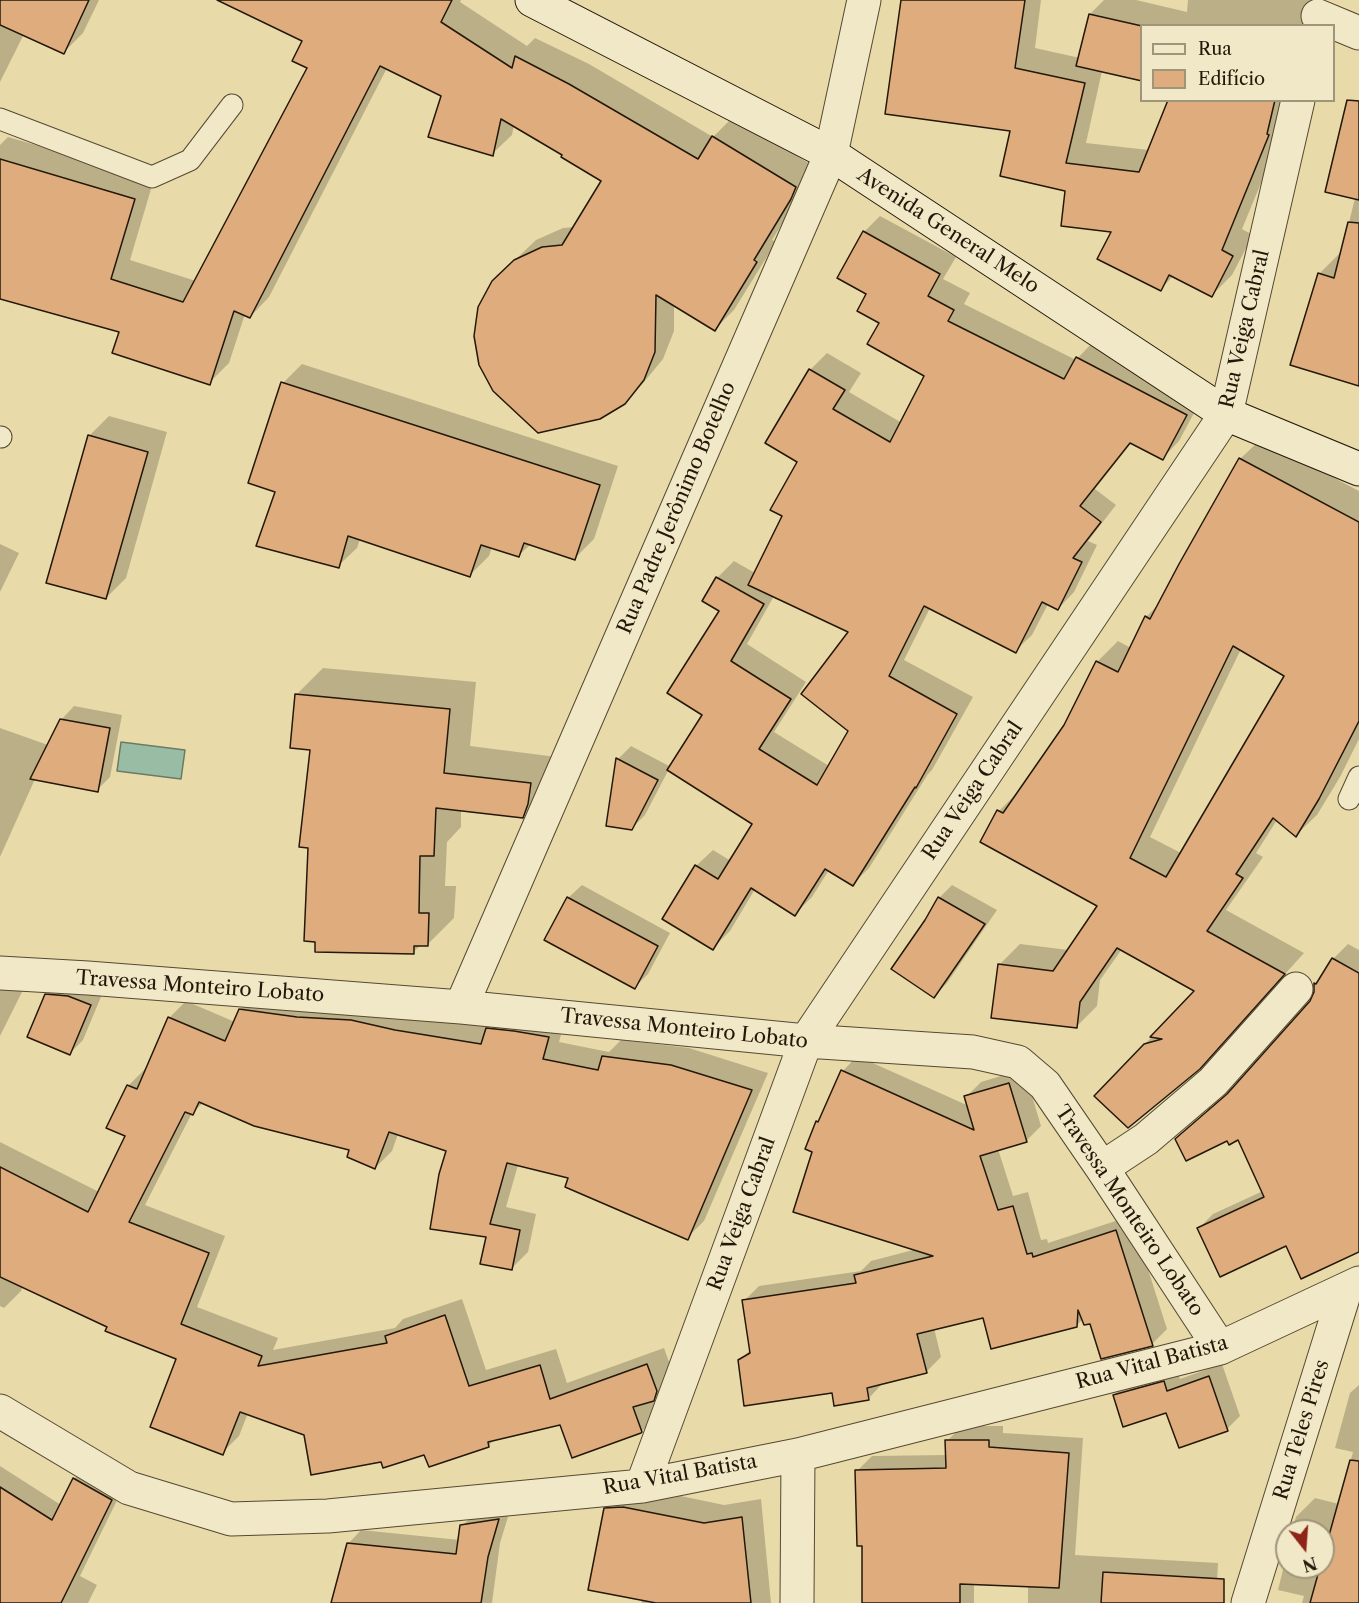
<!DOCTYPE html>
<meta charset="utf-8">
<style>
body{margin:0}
#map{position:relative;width:1359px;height:1603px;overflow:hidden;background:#e9dba9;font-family:"Libre Caslon Text",serif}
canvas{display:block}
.legend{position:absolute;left:1140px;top:24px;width:195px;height:78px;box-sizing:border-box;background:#f1e8c7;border:2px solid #9f957b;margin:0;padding:8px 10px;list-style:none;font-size:18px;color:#23180a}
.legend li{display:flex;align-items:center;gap:12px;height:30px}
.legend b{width:30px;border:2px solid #9f957b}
.north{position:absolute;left:1275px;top:1519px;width:60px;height:60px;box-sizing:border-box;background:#f1e8c7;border:2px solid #9f957b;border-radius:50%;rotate:163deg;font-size:16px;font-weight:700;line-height:24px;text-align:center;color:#23180a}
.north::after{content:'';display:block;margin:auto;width:21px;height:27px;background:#8f2418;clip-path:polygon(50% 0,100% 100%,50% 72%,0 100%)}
</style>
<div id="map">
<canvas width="1359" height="1603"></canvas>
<ul class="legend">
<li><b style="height:8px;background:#f1e8c7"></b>Rua</li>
<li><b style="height:16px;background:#dfac7e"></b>Edifício</li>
</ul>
<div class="north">N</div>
</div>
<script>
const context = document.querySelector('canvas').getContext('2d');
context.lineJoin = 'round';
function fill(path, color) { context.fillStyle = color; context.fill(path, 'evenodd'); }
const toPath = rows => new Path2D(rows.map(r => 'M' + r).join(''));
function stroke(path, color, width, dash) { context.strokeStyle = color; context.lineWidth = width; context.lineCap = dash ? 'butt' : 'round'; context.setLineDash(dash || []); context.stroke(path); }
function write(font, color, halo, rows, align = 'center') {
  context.font = font + ' "Libre Caslon Text",serif'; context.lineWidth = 4.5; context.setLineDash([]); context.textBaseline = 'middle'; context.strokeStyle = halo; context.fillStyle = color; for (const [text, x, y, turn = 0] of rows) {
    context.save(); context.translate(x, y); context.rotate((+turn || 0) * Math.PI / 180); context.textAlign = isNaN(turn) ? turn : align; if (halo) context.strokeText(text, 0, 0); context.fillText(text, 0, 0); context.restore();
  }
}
const water = toPath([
 [121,742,185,750,181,779,117,771,121,742]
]);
const shadow = toPath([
 [0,0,99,0,83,33,63,53,24,34,0,82],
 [227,0,461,0,460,2,527,46,535,38,589,64,713,137,733,117,815,167,810,178,772,240,776,242,734,310,715,329,674,305,674,331,663,359,644,382,624,403,514,261,536,240,563,228,575,227,603,180,564,155,514,125,512,135,492,154,443,95,387,68,269,297,250,317,245,314,229,363,209,383,121,331,0,297,0,145,8,137,154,179,130,260,196,281,309,68,304,40],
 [903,0,1041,0,1035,48,1080,58,1090,14,1104,0,1136,0,1187,12,1188,0,1314,0,1312,13,1307,26,1142,26,1142,80,1102,71,1086,143,1149,150,1170,100,1290,100,1289,115,1242,229,1253,235,1232,275,1212,295,1173,276,1161,289,1113,231,1067,190,1012,130],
 [1359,130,1359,385,1291,364,1320,273,1342,251,1355,198],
 [880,216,956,257,943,279,970,293,964,304,1076,360,1093,342,1202,398,1179,441,1163,458,1132,442,1095,489,1116,505,1088,541,1097,545,1074,592,1058,609,1048,604,1032,635,1015,651,930,608,904,660,973,697,932,770,928,774,869,868,853,884,829,870,812,897,795,914,755,889,730,931,713,948,696,866,713,850,731,861,754,823,669,769,645,815,632,828,618,759,631,746,671,767,704,715,721,611,704,601,717,578,734,561,755,573,783,516,799,461,810,370,827,353,861,373,849,392,902,423,926,375,881,322,868,294,864,232],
 [774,596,850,631,850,730,829,766,774,732,806,682,747,644],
 [302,364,618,466,594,539,575,558,531,544,518,556,492,547,489,556,470,575,360,539,357,548,338,566,277,491,283,383],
 [109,416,167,432,126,578,106,598,89,436],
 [1261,439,1359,491,1359,739,1340,777,1317,815,1296,835,1277,820,1256,853,1263,857,1226,910,1304,953,1220,1046,1096,1096,1196,990,1122,949,1100,980,1097,1006,1076,1027,999,965,1020,944,1069,950,1099,906,999,811,1019,791,1065,726,1097,662,1118,641,1131,648,1146,617,1159,604,1240,459],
 [1241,649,1286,676,1181,853,1150,837],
 [0,544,19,553,0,592],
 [323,668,476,682,470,746,557,757,549,789,522,816,461,809,461,827,447,842,445,886,456,886,454,918,427,945,421,945,413,952,312,748,296,695],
 [74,706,122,715,110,777,97,790,35,779,0,857,0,728,48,745,61,720],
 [582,885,670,933,648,974,635,987,568,898],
 [952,885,997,910,947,983,934,996,939,898],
 [1348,944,1359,950,1359,1223,1287,1244,1198,1229,1213,1214,1263,1191,1238,1138,1177,1139,1192,1124,1237,1086,1311,1002,1316,993,1315,984,1323,976,1333,959],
 [0,978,24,988,0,1036],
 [59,982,103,992,83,1040,70,1053,46,995],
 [257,993,412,1013,490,1027,504,1012,565,1020,559,1042,609,1052,621,1040,689,1048,768,1073,704,1221,687,1238,569,1176,518,1165,506,1207,536,1214,528,1252,511,1269,488,1236,448,1150,398,1134,392,1151,375,1168,351,1149,204,1102,192,1113,145,1205,225,1236,197,1307,278,1338,273,1350,395,1328,403,1319,462,1299,486,1370,556,1349,567,1383,664,1348,673,1373,670,1382,653,1399,658,1415,641,1432,561,1423,495,1439,489,1445,425,1453,382,1461,248,1413,239,1436,222,1453,178,1358,23,1286,21,1291,4,1308,0,1306,0,1142,99,1192,127,1135,128,1086,145,1069,147,1069,169,1018,186,1001,235,1022,240,1010],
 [857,1056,969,1106,966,1097,981,1082,1024,1069,1041,1126,1026,1141,998,1149,1013,1196,1028,1192,1041,1240,1047,1239,1048,1243,1131,1216,1167,1329,1152,1344,1083,1319,1077,1325,984,1317,934,1328,941,1357,926,1372,883,1383,868,1399,834,1392,739,1361,751,1349,744,1301,759,1286,861,1271,871,1261,917,1249,814,1152,818,1122,821,1118,843,1071],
 [1222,1364,1240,1416,1227,1429,1114,1395,1128,1382,1177,1369,1180,1379],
 [1359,1385,1359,1603,1302,1603,1304,1596,1278,1590,1287,1553,1287,1567,1323,1567,1323,1531,1292,1531,1296,1517,1315,1498,1339,1504,1353,1452,1335,1448,1350,1393],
 [962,1426,1003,1426,1003,1433,1083,1438,1075,1555,1218,1563,1216,1603,1028,1603,1028,1585,974,1583,974,1603,863,1603,863,1545,857,1471,872,1456,947,1455,947,1441],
 [0,1466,61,1505,74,1479,87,1466,124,1486,80,1576,97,1585,88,1603,0,1603],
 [642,1488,724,1505,761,1499,771,1603,642,1603,605,1509,625,1490],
 [511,1507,500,1543,492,1603,332,1603,348,1544,361,1530,460,1540,462,1526,475,1513]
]);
const building = toPath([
 [0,0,89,0,64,54,0,25,0,0],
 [217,0,452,0,441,22,512,68,515,56,569,84,698,159,712,136,796,187,791,199,754,260,757,262,715,331,656,295,655,352,644,380,625,404,600,419,538,433,493,391,479,365,474,336,478,307,492,281,514,260,542,247,562,245,601,181,561,157,562,155,501,119,493,156,428,137,441,96,380,66,250,318,234,311,210,385,112,353,119,332,0,299,0,159,135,199,111,279,183,302,307,68,292,61,302,41,217,0],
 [901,0,1025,0,1015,68,1085,83,1066,163,1139,172,1168,100,1275,100,1267,134,1269,135,1222,250,1233,256,1212,297,1169,275,1161,291,1097,259,1111,232,1061,226,1065,191,1000,176,1010,131,885,114,901,0],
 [1089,14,1142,26,1142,81,1076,66,1089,14],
 [1347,100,1359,101,1359,200,1325,192,1347,100],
 [1348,222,1359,223,1359,386,1290,365,1318,273,1334,278,1348,222],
 [863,231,940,274,928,296,954,310,948,321,1064,379,1076,357,1187,415,1163,460,1130,443,1080,506,1101,522,1073,558,1082,562,1058,610,1042,602,1016,653,924,606,889,676,957,714,916,788,915,787,853,886,825,869,795,916,751,888,713,950,662,919,695,865,718,879,752,824,667,770,702,715,667,693,719,611,702,601,716,577,764,604,731,661,791,699,759,749,817,785,848,731,801,694,848,632,748,585,782,516,770,510,797,462,765,443,809,369,845,390,833,409,890,442,924,376,867,344,879,323,857,311,866,294,837,278,863,231],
 [281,382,600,485,575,560,524,543,519,557,481,545,470,577,348,536,339,568,256,546,275,492,248,483,281,382],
 [88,435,148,452,106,599,46,583,88,435],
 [1239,458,1359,522,1359,721,1319,799,1296,837,1273,818,1236,874,1243,878,1207,931,1285,974,1200,1069,1128,1128,1094,1096,1144,1044,1162,1039,1150,1037,1194,991,1117,948,1080,1002,1077,1028,991,1018,998,964,1053,971,1097,906,980,842,997,810,1003,813,1064,725,1096,661,1118,672,1145,616,1150,619,1179,564,1239,458],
 [1233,646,1284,676,1166,877,1130,858,1233,646],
 [295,694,450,709,444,773,531,783,528,804,523,818,436,808,434,856,420,856,419,913,429,913,428,946,414,946,414,954,315,952,315,942,304,941,308,848,299,847,310,750,290,748,295,694],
 [60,719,110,728,98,792,30,779,60,719],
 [616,758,658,780,632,830,606,826,616,758],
 [567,897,658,946,635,989,544,940,567,897],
 [938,897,985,924,934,998,891,969,925,920,938,897],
 [1332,958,1359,973,1359,1252,1301,1279,1286,1246,1220,1277,1197,1228,1264,1197,1238,1140,1229,1145,1227,1141,1186,1161,1175,1139,1227,1094,1310,1001,1314,992,1314,983,1316,984,1332,958],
 [45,994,68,996,91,1005,70,1055,27,1037,45,994],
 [239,1009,297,1017,351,1020,395,1030,481,1044,486,1028,514,1031,549,1037,543,1059,598,1070,602,1056,671,1065,752,1090,688,1240,565,1187,568,1178,507,1163,490,1224,520,1230,512,1270,480,1264,486,1237,430,1229,439,1174,446,1151,389,1132,375,1169,347,1157,349,1150,254,1126,199,1102,193,1115,185,1112,129,1222,209,1253,181,1324,262,1356,258,1366,387,1343,385,1336,445,1315,469,1386,540,1365,550,1399,647,1364,657,1391,654,1401,633,1407,642,1432,641,1433,572,1458,560,1425,488,1442,489,1447,429,1467,424,1455,383,1468,381,1462,311,1475,304,1435,240,1412,223,1455,150,1427,176,1359,105,1331,107,1327,0,1277,0,1167,88,1212,125,1136,106,1128,127,1085,137,1089,168,1017,225,1041,239,1009],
 [841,1070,974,1130,964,1096,1009,1083,1027,1142,980,1156,998,1210,1013,1206,1027,1254,1032,1253,1033,1257,1116,1230,1153,1346,1101,1359,1090,1324,1084,1325,1078,1310,1077,1327,991,1349,983,1318,917,1334,927,1373,867,1388,869,1400,834,1406,832,1393,744,1406,738,1360,750,1353,742,1300,856,1283,854,1275,933,1256,793,1212,812,1152,805,1149,816,1121,818,1122,841,1070],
 [1209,1376,1228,1431,1179,1448,1166,1413,1123,1427,1113,1395,1164,1381,1167,1391,1209,1376],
 [945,1440,989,1440,989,1447,1069,1453,1059,1588,960,1584,960,1603,862,1603,862,1546,857,1546,855,1470,946,1468,945,1440],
 [1350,1460,1359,1461,1359,1603,1310,1603,1320,1567,1323,1567,1323,1557,1350,1460],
 [73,1478,112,1500,61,1603,0,1603,0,1487,52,1520,73,1478],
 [623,1507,704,1523,742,1517,751,1603,656,1603,588,1590,604,1508,623,1507],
 [499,1519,488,1557,481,1603,331,1603,347,1543,456,1554,460,1525,499,1519],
 [1103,1572,1224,1579,1224,1603,1101,1603,1103,1572]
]);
const lane = toPath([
 [0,119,152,177,190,160,232,105],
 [0,437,1,437],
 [1349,799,1359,777]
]);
const street = toPath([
 [1318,16,1359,33],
 [0,973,88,978,461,1007,806,1041,973,1052,1018,1062,1045,1085,1102,1168,1220,1348],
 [461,1007,831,154,864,0],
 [1102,1168,1146,1139,1213,1082,1296,989],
 [0,1411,129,1488,231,1519,328,1516,642,1486,798,1455,1220,1348,1359,1283],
 [642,1486,806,1041,1226,414,1298,100],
 [797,1603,798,1455],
 [1248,1603,1345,1291]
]);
const secondary = toPath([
 [532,0,831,154,1226,414,1359,469]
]);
const streetNames = [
 ["Avenida General Melo",948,231,33],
 ["Rua Veiga Cabral",1245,329,-77],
 ["Rua Padre Jerônimo Botelho",677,508,-67],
 ["Rua Veiga Cabral",973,791,-56],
 ["Travessa Monteiro Lobato",200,987,4],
 ["Travessa Monteiro Lobato",684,1029,6],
 ["Travessa Monteiro Lobato",1129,1211,56],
 ["Rua Veiga Cabral",742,1214,-70],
 ["Rua Vital Batista",1152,1363,-15],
 ["Rua Teles Pires",1302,1430,-73],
 ["Rua Vital Batista",680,1475,-10]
];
fill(water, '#99bca4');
stroke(water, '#6a7a66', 1.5);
fill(shadow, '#0003');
fill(building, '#dfac7e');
stroke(building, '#23180a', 1.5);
stroke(lane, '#544932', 23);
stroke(street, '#544932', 35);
stroke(secondary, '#23180a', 35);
stroke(lane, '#f1e8c7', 21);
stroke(street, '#f1e8c7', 33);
stroke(secondary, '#f1e8c7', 33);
write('20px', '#23180a', '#f1e8c7', streetNames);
</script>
